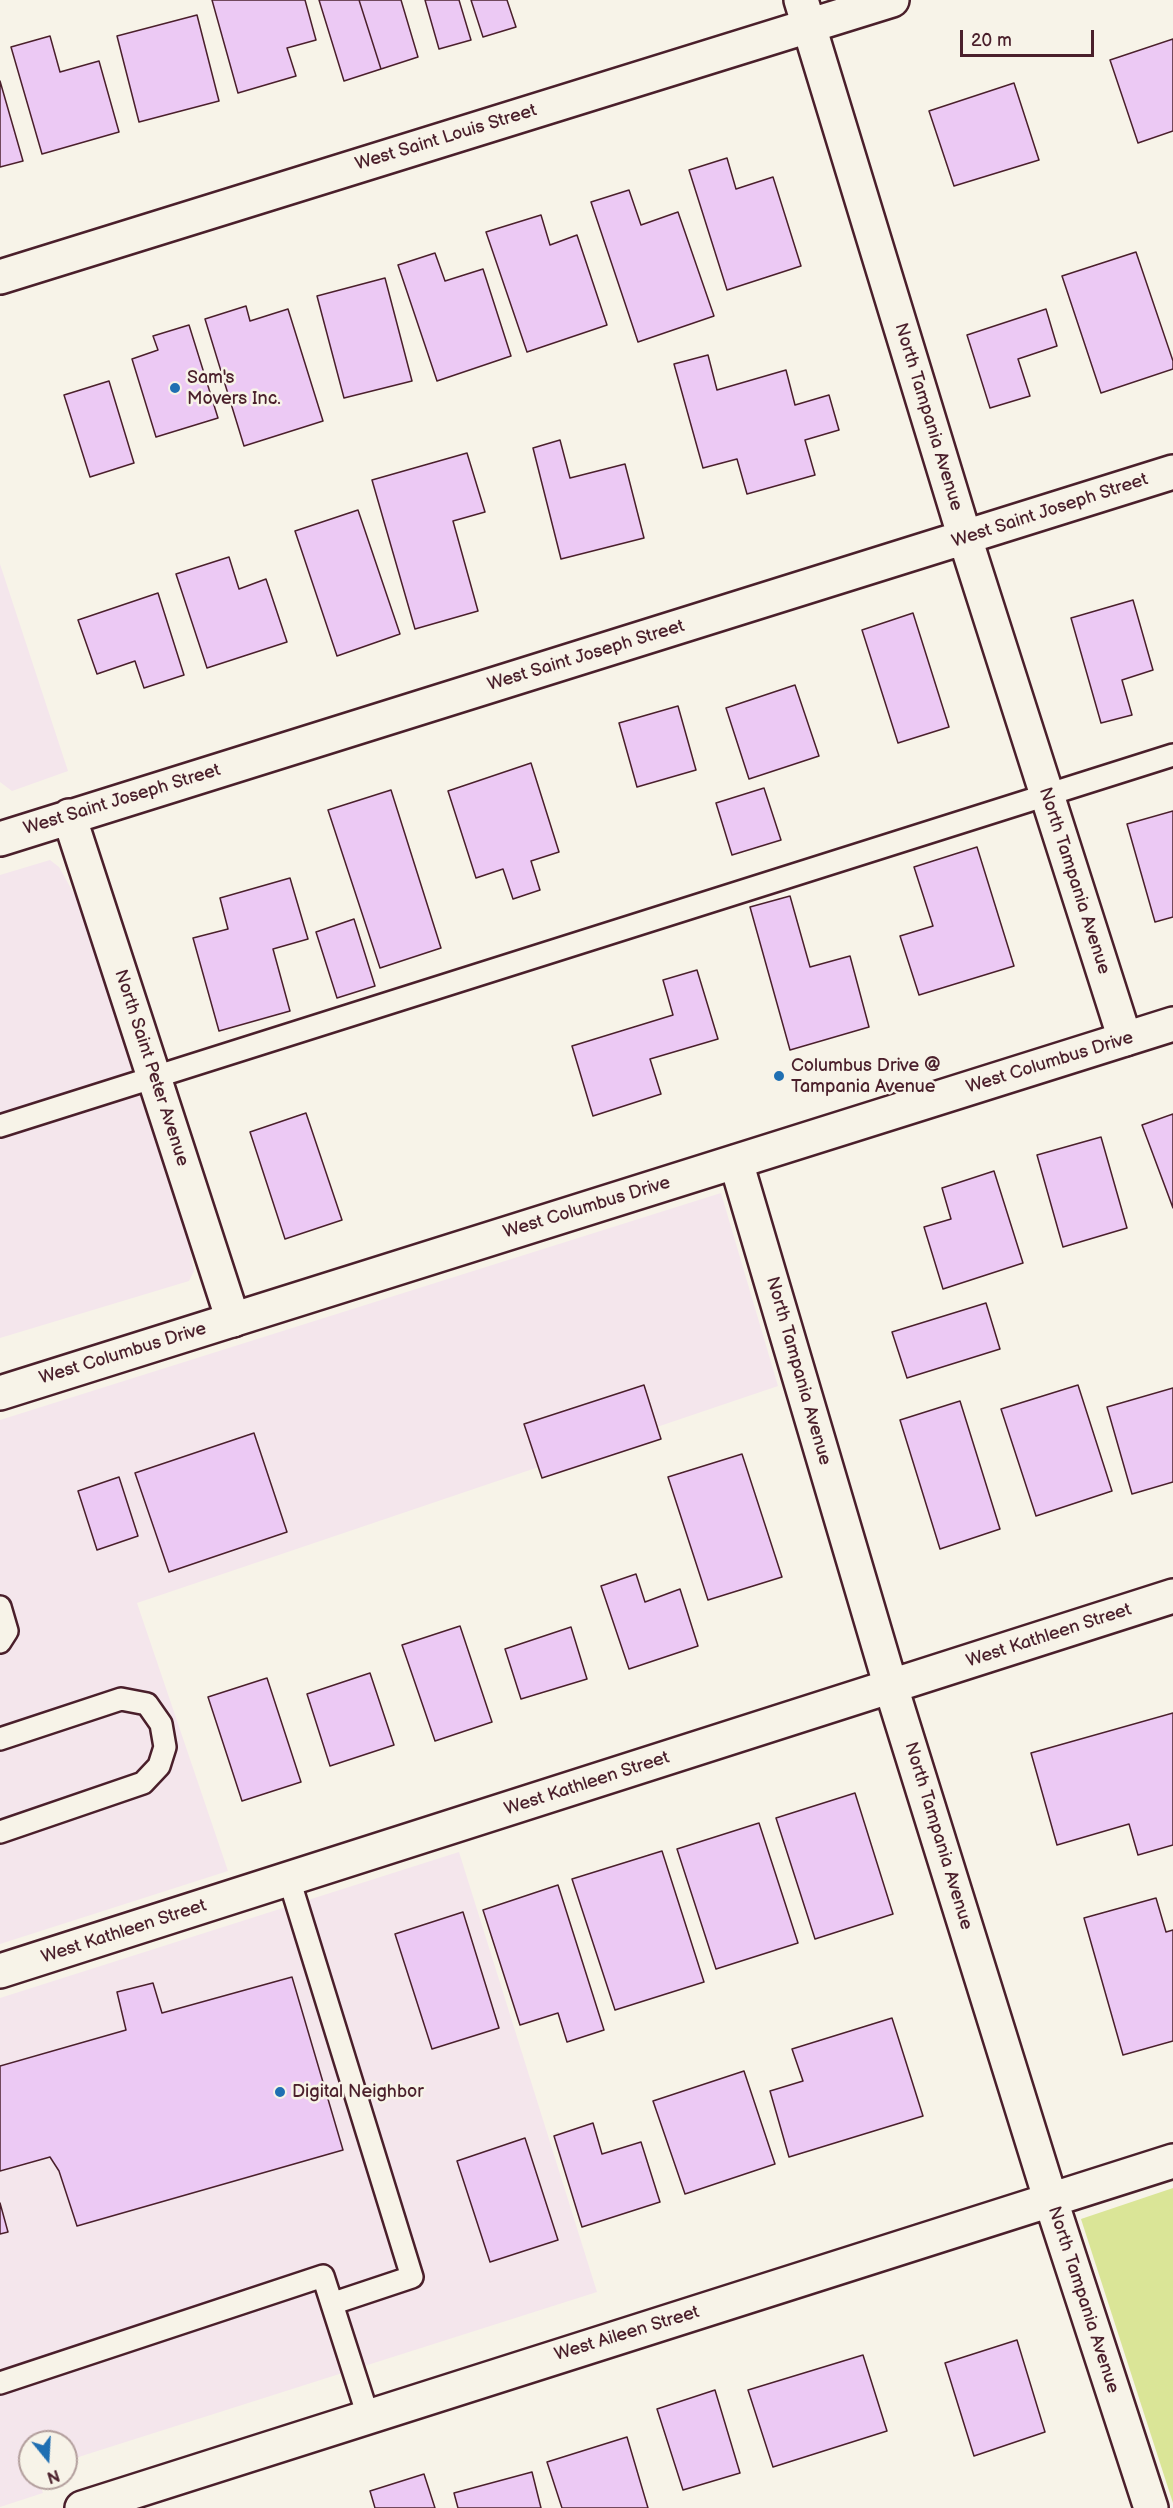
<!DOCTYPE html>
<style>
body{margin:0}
#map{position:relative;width:1173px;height:2508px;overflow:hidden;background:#f7f3e8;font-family:"Balsamiq Sans",sans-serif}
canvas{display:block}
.north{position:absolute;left:18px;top:2430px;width:60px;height:60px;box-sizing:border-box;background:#f7f3e8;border:2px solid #b29e9c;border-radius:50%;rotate:162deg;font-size:16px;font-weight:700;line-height:24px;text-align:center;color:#4a1f2b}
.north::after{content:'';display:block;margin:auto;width:21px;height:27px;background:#1f6fb2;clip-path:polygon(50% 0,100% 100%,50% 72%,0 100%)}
.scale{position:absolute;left:960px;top:30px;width:134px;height:27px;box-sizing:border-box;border:3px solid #4a1f2b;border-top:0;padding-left:8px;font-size:18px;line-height:21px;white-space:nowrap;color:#4a1f2b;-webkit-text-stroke:4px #f7f3e8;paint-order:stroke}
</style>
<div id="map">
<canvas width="1173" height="2508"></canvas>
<div class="north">N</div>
<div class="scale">20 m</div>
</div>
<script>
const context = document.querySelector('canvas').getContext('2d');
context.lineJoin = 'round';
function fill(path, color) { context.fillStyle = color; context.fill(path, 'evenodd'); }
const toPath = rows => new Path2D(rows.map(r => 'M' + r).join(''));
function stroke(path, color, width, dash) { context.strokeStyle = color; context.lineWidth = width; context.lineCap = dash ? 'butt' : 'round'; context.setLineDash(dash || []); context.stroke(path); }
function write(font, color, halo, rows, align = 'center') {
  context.font = font + ' "Balsamiq Sans",sans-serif'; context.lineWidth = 5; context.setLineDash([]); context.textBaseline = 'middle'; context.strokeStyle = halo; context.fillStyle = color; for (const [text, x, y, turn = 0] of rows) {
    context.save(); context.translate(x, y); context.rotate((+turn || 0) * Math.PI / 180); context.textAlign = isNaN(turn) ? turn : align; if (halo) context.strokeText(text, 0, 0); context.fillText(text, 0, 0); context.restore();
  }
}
const built = toPath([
 [0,564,68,771,12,791,0,782],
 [50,860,59,867,77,899,190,1249,194,1271,189,1281,0,1338,0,875],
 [721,1193,778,1386,137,1603,228,1871,0,1944,0,1420],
 [459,1852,597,2292,66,2461,66,2442,30,2442,30,2478,38,2478,43,2493,0,2507,0,1998]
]);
const green = toPath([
 [1173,2188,1173,2503,1081,2219]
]);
const building = toPath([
 [212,0,305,0,316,40,287,48,296,76,238,93,212,0],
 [319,0,359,0,381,69,344,81,319,0],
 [359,0,401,0,418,57,381,69,359,0],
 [425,0,459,0,471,40,439,49,425,0],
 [471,0,507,0,516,27,483,37,471,0],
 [197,15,219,101,139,122,117,36,197,15],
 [50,36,60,72,99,61,119,132,42,154,11,47,50,36],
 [1173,39,1173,131,1138,143,1110,60,1173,39],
 [0,81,23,161,0,167,0,81],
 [1014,83,1039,160,954,186,929,111,1014,83],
 [727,158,736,189,773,177,801,266,727,290,689,170,727,158],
 [629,190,641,225,678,212,714,316,638,342,591,202,629,190],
 [541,215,550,245,577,235,607,325,527,352,486,232,541,215],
 [1136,252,1173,361,1173,369,1101,393,1062,276,1136,252],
 [435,253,445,281,483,269,511,356,437,381,398,265,435,253],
 [385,278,412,381,344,398,317,296,385,278],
 [246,306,250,321,288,309,323,421,244,446,205,319,246,306],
 [1046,309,1057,346,1018,359,1030,396,990,408,967,335,1046,309],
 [189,325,218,418,156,437,132,359,158,350,153,336,189,325],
 [708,355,717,390,786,370,795,405,829,395,839,430,805,440,815,475,747,494,737,459,703,468,674,364,708,355],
 [109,381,134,463,90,477,64,395,109,381],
 [560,440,570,478,625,464,644,538,561,559,533,448,560,440],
 [467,453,485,512,453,521,478,611,415,629,372,480,467,453],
 [358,510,400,634,337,656,295,531,358,510],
 [229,557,239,589,266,579,287,642,207,668,176,574,229,557],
 [158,593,184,675,144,688,135,661,97,674,78,620,158,593],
 [1133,600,1153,670,1122,680,1132,715,1101,723,1071,618,1133,600],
 [913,613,949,727,898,743,862,630,913,613],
 [795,685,819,756,749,779,726,708,795,685],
 [678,706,696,770,637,787,619,723,678,706],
 [531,763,559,852,531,861,540,890,513,899,503,869,476,878,448,791,531,763],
 [764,788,781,840,732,855,716,803,764,788],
 [391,790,441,948,380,968,328,810,391,790],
 [1173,811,1173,917,1155,922,1127,824,1173,811],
 [977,847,1014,966,919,995,900,936,933,926,914,867,977,847],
 [290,878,308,939,273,949,290,1011,219,1031,193,938,228,929,220,898,290,878],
 [790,896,810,967,850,956,869,1027,790,1050,750,907,790,896],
 [354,919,375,986,337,998,316,932,354,919],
 [697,970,718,1039,650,1059,661,1094,593,1116,572,1046,673,1015,663,980,697,970],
 [306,1113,342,1220,285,1239,250,1132,306,1113],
 [1173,1114,1173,1208,1142,1125,1173,1114],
 [1101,1137,1127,1228,1063,1247,1037,1155,1101,1137],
 [994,1171,1023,1263,943,1289,924,1227,951,1219,942,1188,994,1171],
 [986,1303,1000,1349,907,1378,892,1332,986,1303],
 [644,1385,661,1439,542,1478,524,1424,644,1385],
 [1078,1385,1112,1491,1036,1516,1001,1409,1078,1385],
 [1173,1388,1173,1482,1132,1494,1107,1407,1173,1388],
 [960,1401,1000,1529,940,1549,900,1420,960,1401],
 [254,1433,287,1532,169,1572,135,1473,254,1433],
 [742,1454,782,1577,708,1600,668,1477,742,1454],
 [119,1477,138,1536,97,1550,78,1491,119,1477],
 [636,1574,645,1602,680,1589,698,1646,629,1669,601,1586,636,1574],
 [460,1626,492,1722,435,1741,402,1645,460,1626],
 [571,1627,587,1679,521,1699,505,1649,571,1627],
 [370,1673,394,1745,330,1766,307,1694,370,1673],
 [267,1678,301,1782,242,1801,208,1697,267,1678],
 [1173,1713,1173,1845,1138,1855,1129,1824,1057,1845,1031,1753,1173,1713],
 [855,1793,893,1914,815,1939,776,1818,855,1793],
 [759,1823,798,1943,716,1969,677,1849,759,1823],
 [662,1851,704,1982,615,2010,572,1879,662,1851],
 [558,1885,604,2030,567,2042,558,2013,520,2025,483,1910,558,1885],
 [1156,1898,1166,1932,1173,1930,1173,2041,1123,2055,1084,1918,1156,1898],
 [463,1912,499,2028,432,2049,395,1934,463,1912],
 [292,1977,343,2150,77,2226,59,2171,50,2157,0,2171,0,2066,126,2030,117,1992,153,1983,162,2013,292,1977],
 [892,2018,923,2116,789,2157,770,2091,803,2081,792,2049,892,2018],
 [744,2071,775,2164,685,2194,653,2101,744,2071],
 [593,2123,602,2154,641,2142,660,2202,582,2227,554,2136,593,2123],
 [525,2138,558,2240,490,2262,457,2161,525,2138],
 [0,2203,8,2232,0,2234,0,2203],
 [1017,2340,1045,2432,974,2456,945,2363,1017,2340],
 [863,2355,887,2431,773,2467,748,2390,863,2355],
 [715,2390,740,2473,683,2490,657,2409,715,2390],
 [627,2437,648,2508,562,2508,547,2462,627,2437],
 [532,2472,541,2508,458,2508,454,2493,532,2472],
 [424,2474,435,2508,375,2508,370,2491,424,2474]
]);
const lane = toPath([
 [0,1126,1173,755],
 [0,1607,7,1631,0,1642],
 [0,1739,121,1699,147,1704,161,1724,165,1747,159,1766,143,1783,0,1832],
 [289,1879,412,2277,334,2303],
 [0,2383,323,2276,368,2416]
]);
const street = toPath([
 [801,0,965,538,1125,1039],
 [0,277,892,0],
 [69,816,233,1320],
 [0,839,1173,472],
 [736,1162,891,1687,1051,2201,1151,2508],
 [0,1971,1173,1596],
 [82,2508,1173,2161]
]);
const secondary = toPath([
 [0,1393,1173,1024]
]);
const markers = [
 [175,388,6,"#1f6fb2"],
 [779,1076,6,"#1f6fb2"],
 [280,2092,6,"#1f6fb2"]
];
const streetNames = [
 ["West Saint Louis Street",446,138,-17],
 ["North Tampania Avenue",928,417,73],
 ["West Saint Joseph Street",1050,511,-18],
 ["West Saint Joseph Street",586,656,-17],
 ["West Saint Joseph Street",122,800,-17],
 ["North Tampania Avenue",1074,881,72],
 ["West Columbus Drive",1050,1063,-17],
 ["North Saint Peter Avenue",151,1068,72],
 ["West Columbus Drive",587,1208,-17],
 ["West Columbus Drive",123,1354,-17],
 ["North Tampania Avenue",798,1371,74],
 ["West Kathleen Street",1049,1636,-18],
 ["West Kathleen Street",587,1784,-18],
 ["North Tampania Avenue",938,1836,73],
 ["West Kathleen Street",124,1932,-18],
 ["North Tampania Avenue",1083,2300,72],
 ["West Aileen Street",627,2334,-17]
];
const poiNames = [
 ["Sam's",187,378],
 ["Movers Inc.",187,399],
 ["Columbus Drive @",791,1066],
 ["Tampania Avenue",791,1087],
 ["Digital Neighbor",292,2092]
];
fill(built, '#f4e6ec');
fill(green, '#dae597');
fill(building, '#ecc9f4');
stroke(building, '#4a1f2b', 1.5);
stroke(lane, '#4a1f2b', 26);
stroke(street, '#4a1f2b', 38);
stroke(secondary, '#4a1f2b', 38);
stroke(lane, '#f7f3e8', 21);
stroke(street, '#f7f3e8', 33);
stroke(secondary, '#f7f3e8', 33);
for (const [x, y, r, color] of markers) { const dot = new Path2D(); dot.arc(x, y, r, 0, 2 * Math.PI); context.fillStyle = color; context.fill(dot); stroke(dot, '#f7f3e8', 2); }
write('18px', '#4a1f2b', '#f7f3e8', streetNames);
write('18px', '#4a1f2b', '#f7f3e8', poiNames, 'left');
</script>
